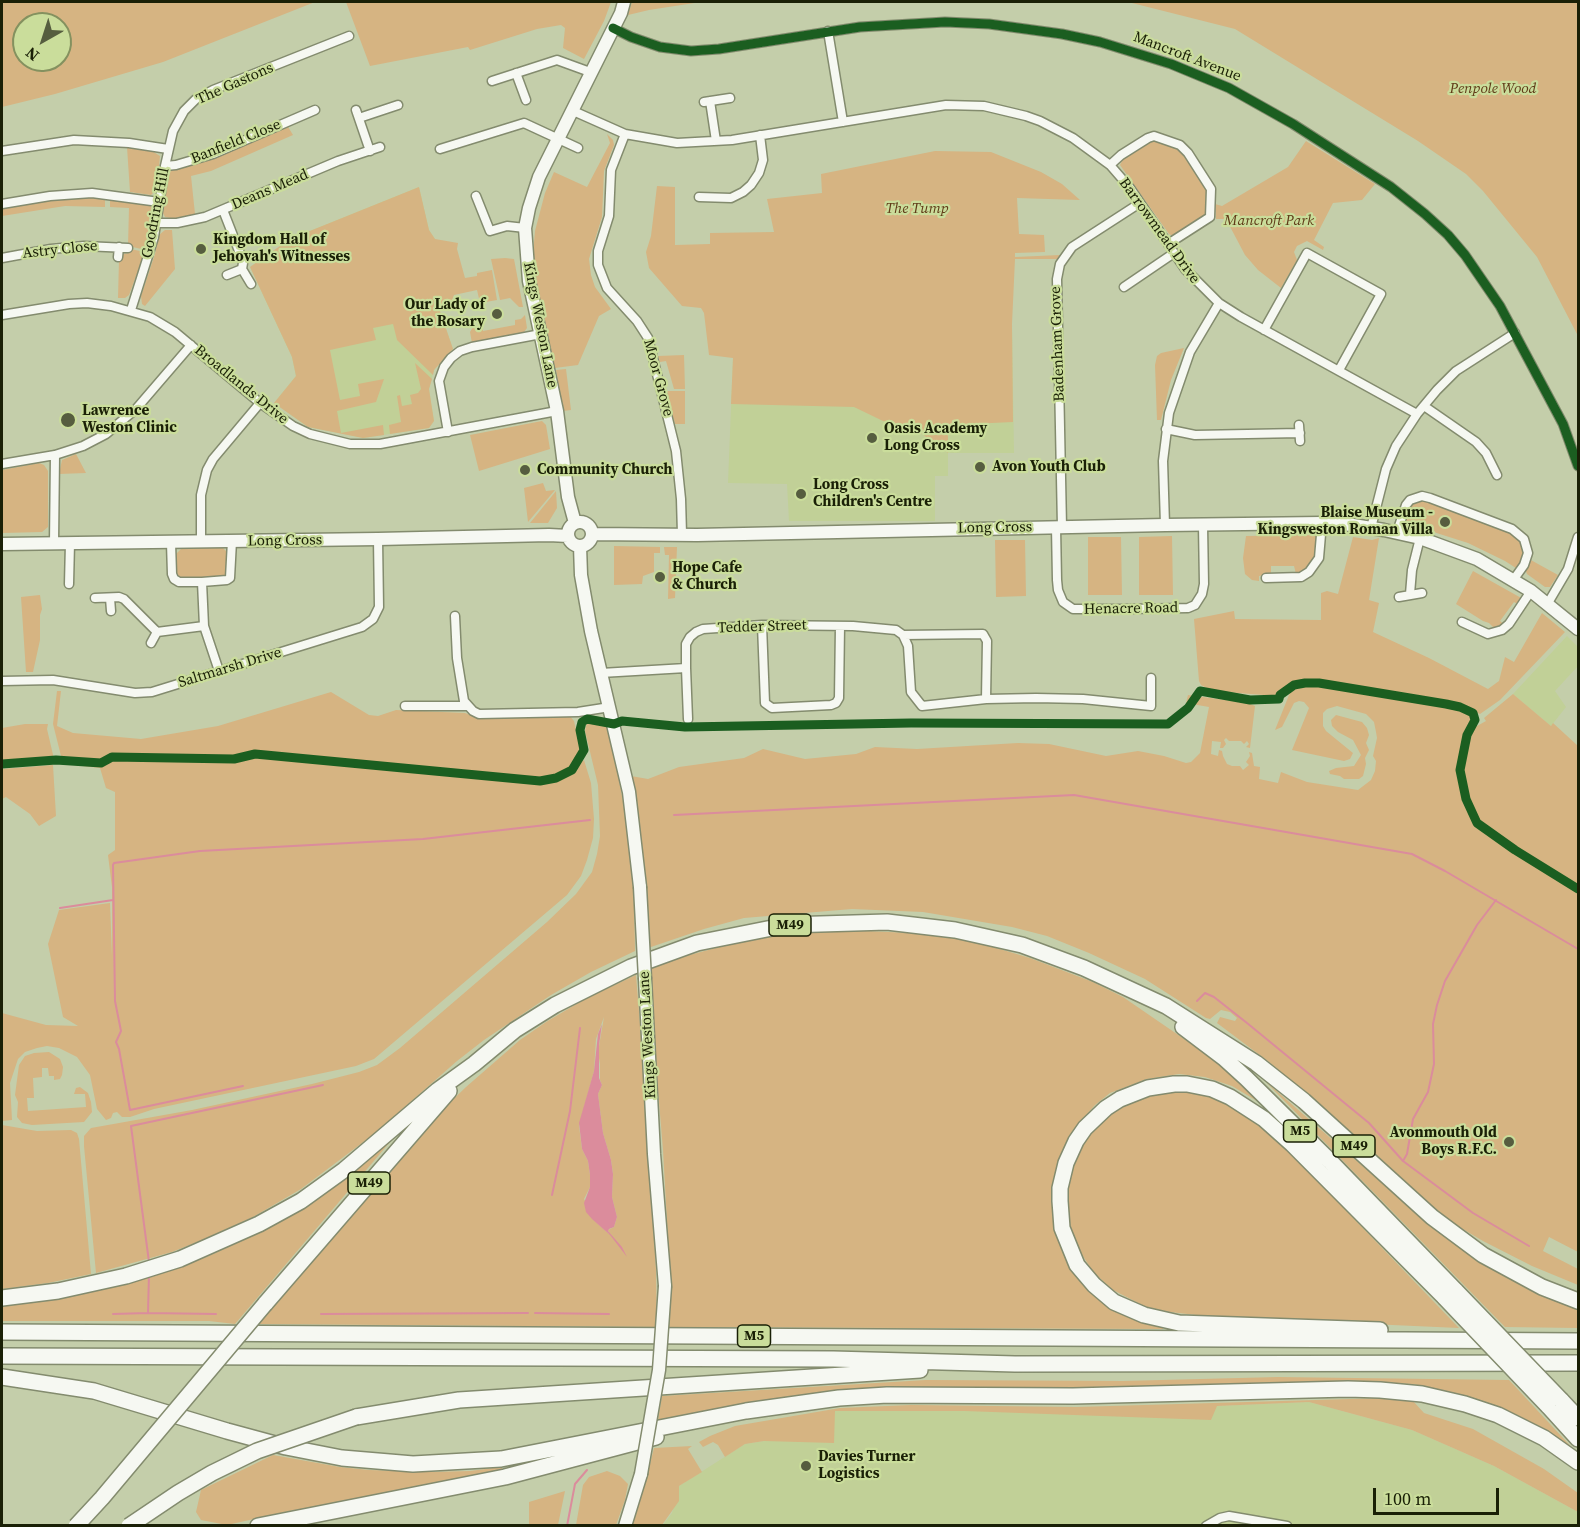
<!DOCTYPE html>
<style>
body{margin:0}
#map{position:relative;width:1580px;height:1527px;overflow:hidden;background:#c4ceaa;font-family:"Source Serif 4",serif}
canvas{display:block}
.frame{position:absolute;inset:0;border:3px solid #1a2006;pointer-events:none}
.north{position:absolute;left:12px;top:12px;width:60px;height:60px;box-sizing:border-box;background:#cadd9b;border:2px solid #84915f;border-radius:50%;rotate:219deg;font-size:16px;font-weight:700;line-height:24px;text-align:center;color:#1a2006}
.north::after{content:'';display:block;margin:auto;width:21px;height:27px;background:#565d3f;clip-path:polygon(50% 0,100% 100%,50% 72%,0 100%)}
.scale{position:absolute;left:1373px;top:1488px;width:126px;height:27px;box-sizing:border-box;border:3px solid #1a2006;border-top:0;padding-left:8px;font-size:18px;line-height:21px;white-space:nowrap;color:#1a2006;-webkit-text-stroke:4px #cadd9b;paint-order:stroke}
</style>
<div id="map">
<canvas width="1580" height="1527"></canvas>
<div class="frame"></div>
<div class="north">N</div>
<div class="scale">100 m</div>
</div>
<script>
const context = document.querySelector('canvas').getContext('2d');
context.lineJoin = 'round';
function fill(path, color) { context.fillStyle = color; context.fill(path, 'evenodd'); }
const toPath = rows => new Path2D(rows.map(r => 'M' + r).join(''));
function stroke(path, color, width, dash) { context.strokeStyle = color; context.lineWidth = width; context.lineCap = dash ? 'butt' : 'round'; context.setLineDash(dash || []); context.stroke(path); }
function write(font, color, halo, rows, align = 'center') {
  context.font = font + ' "Source Serif 4",serif'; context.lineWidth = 4.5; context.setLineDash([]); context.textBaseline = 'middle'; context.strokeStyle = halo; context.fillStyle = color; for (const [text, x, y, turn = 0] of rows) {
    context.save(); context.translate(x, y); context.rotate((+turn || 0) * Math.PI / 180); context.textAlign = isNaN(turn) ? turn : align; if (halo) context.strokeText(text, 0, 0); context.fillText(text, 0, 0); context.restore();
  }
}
const built = toPath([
 [419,187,429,230,435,239,423,261,453,349,434,370,429,389,434,421,429,428,363,438,308,427,274,403,296,376,292,357,250,267,290,239],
 [1012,324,1014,453,948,453,948,476,935,476,935,521,789,521,787,484,728,483,733,358],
 [1567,636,1578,647,1578,666,1555,691,1566,707,1551,726,1513,694],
 [1309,1402,1412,1430,1494,1466,1578,1512,1578,1526,662,1526,672,1513,679,1486,745,1444,764,1441,835,1411,965,1411,1216,1406]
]);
const green = toPath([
 [2,2,315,2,163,62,55,94,2,107],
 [24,24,60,24,60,60,24,60],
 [346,2,611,2,604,21,584,59,563,48,565,28,561,25,537,29,470,50,468,47,370,66],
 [632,2,701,2,649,10,628,15],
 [1128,2,1578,2,1578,336,1537,257,1483,191,1466,174,1418,141,1235,29],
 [287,125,293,135,211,171,191,176,195,214,174,219,165,217,163,213,168,175,172,169],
 [607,134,613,140,614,145,604,171,602,217,589,259,591,275,595,287,611,309,599,316,578,365,555,368,536,279,533,255,535,231,545,193,554,172,587,187,610,143],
 [1154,139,1159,140,1184,152,1208,192,1205,216,1175,237,1169,234,1120,165,1124,157],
 [1306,141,1375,184,1362,200,1333,203,1314,240,1324,247,1323,250,1307,241,1297,246,1294,252,1297,260,1281,288,1258,270,1245,255,1226,219,1216,219,1215,204,1222,206,1288,167],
 [127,147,152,151,160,156,157,189,151,195,130,192],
 [935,151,991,152,1041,172,1062,184,1080,200,1017,198,1019,234,1044,235,1045,252,1015,253,1015,257,1060,255,1060,259,1015,259,1012,324,1013,422,948,425,948,453,914,428,883,421,854,407,731,404,733,358,709,355,704,313,701,308,682,306,649,268,646,252,651,236,657,186,675,187,675,245,710,244,710,233,774,232,767,199,822,193,821,174],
 [419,187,429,230,435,239,458,243,457,249,465,278,477,276,477,273,492,270,497,300,480,303,477,290,454,295,450,305,440,311,453,349,434,370,433,375,397,340,393,324,373,328,376,340,330,350,340,400,360,396,358,384,384,379,376,402,337,411,341,433,383,425,384,435,363,438,308,427,274,403,296,376,292,357,250,267,290,239],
 [93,197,105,198,105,207,65,206,2,216,2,208,52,199],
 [110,198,145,203,152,207,146,250,128,246,129,208,110,207],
 [165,230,172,230,175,269,145,306,142,304,141,296,155,254,159,235],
 [130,249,145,252,129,295,125,298,118,298,119,260,123,254,129,253],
 [505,258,514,259,523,307,519,307,510,298,500,300,491,259],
 [525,315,527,328,524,332,472,343,470,332,473,327,482,325,483,331,515,325,515,320,521,319],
 [1184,348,1171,380,1161,420,1157,420,1155,365,1157,356,1161,353],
 [684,355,685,389,674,389,666,361,660,362,658,356],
 [415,363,432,379,429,389,434,421,429,428,390,434,389,425,401,422,397,396,400,395,402,406,412,404,410,395,418,393,421,389],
 [566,369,571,410,563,411,556,370],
 [666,391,685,391,685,424,675,424],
 [542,421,546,425,550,449,479,471,470,435],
 [76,454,86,473,59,474,62,460],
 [39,463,44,465,48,471,48,527,42,532,2,533,2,470],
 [543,483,546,491,555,490,528,522,524,488],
 [556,491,557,508,548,523,530,523],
 [1420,499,1513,532,1519,536,1525,548,1519,570,1505,561,1468,543,1402,522,1406,508,1412,502],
 [1318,535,1318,553,1310,567,1301,573,1296,574,1294,566,1271,566,1271,574,1259,576,1259,581,1252,580,1245,574,1243,558,1246,536],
 [1172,536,1173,595,1139,595,1139,537],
 [1088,537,1121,537,1122,595,1088,595],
 [1353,537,1372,540,1379,538,1369,600,1379,603,1373,632,1429,658,1488,689,1499,681,1505,657,1514,662,1542,613,1565,632,1500,700,1480,714,1454,703,1312,681,1302,681,1294,684,1277,696,1212,691,1201,685,1199,681,1194,619,1234,611,1235,619,1321,620,1321,593,1327,591,1338,594],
 [995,540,1025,540,1026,596,996,597],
 [614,546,660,547,660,553,654,553,654,572,643,576,642,584,614,585],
 [183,547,222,547,228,553,227,575,222,578,181,578,176,574,175,555],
 [664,547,677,547,675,598,668,599,669,555,665,555],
 [1529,559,1558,575,1550,587,1545,587,1527,574,1525,569],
 [1473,571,1523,599,1519,605,1514,602,1500,621,1505,625,1495,629,1489,623,1483,621,1456,604],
 [40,595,42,609,40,615,40,640,33,672,26,672,21,597],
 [1319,685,1453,707,1464,710,1471,715,1472,717,1466,732,1458,768,1463,802,1471,819,1481,831,1504,847,1578,892,1578,1252,1549,1237,1543,1251,1578,1269,1578,1285,1532,1266,1483,1241,1456,1225,1436,1209,1269,1062,1217,1023,1220,1017,1235,1021,1237,1018,1230,1012,1221,1010,1210,1019,1206,1018,1145,979,1089,953,1047,936,1012,927,923,912,852,909,744,918,704,929,648,948,640,831,631,776,648,779,679,767,744,758,763,749,805,759,856,754,875,747,917,749,1018,743,1049,744,1106,756,1138,751,1164,756,1186,763,1191,762,1200,753,1209,707,1186,703,1188,695,1248,703,1255,706,1250,748,1246,747,1249,744,1247,741,1244,744,1241,741,1229,741,1226,738,1224,740,1226,744,1223,748,1220,748,1221,742,1212,741,1211,754,1218,756,1219,750,1222,751,1223,756,1227,764,1232,766,1240,766,1243,770,1249,765,1246,762,1250,756,1249,752,1252,753,1254,766,1260,767,1259,779,1278,783,1281,772,1307,782,1358,790,1371,780,1375,771,1376,761,1373,756,1377,738,1376,732,1374,722,1366,714,1337,706,1327,709,1323,713,1323,726,1326,731,1353,753,1350,759,1344,761,1292,750,1309,708,1304,702,1299,701,1294,703,1282,727,1275,730,1291,690,1302,686],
 [57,691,61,691,57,726,73,733,141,739,218,726,331,692,369,715,378,716,396,710,465,713,478,718,569,715,574,721,581,752,572,767,563,773,554,777,539,780,259,752,227,757,116,755,99,761,62,760,53,724],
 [1513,694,1551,726,1553,723,1578,746,1578,887,1494,835,1483,826,1472,811,1464,785,1463,769,1469,736,1475,725,1477,726,1486,721,1484,718],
 [1336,715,1362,722,1367,728,1369,735,1366,743,1369,750,1365,758,1366,764,1363,776,1359,779,1344,779,1340,776,1330,774,1329,771,1336,768,1354,766,1361,755,1353,740,1338,732,1332,726,1331,720],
 [592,720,606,725,613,747,628,829,634,898,635,951,591,972,551,995,484,1040,457,1061,374,1134,301,1189,253,1217,202,1240,172,1252,96,1273,84,1146,84,1136,91,1128,192,1110,312,1084,359,1072,377,1065,400,1048,547,922,576,894,592,872,597,854,600,836,598,785,585,731,587,722],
 [25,724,48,724,47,729,54,759,2,762,2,728],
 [257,757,402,772,544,783,561,778,584,760,591,783,594,819,593,838,587,860,581,876,567,895,374,1059,356,1066,154,1109,130,1117,122,1117,117,1112,113,1113,111,1118,106,1120,97,1109,90,1075,77,1057,59,1048,47,1046,37,1048,25,1052,18,1059,10,1083,12,1120,2,1121,2,1013,46,1025,78,1026,63,1017,48,944,59,910,110,903,112,956,112,887,108,855,115,850,115,792,106,788,100,768,65,764,65,763,100,767,116,760,125,759,212,761],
 [53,765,56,816,39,826,30,814,6,797,2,799,2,769],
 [845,930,910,933,973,941,1030,958,1093,982,1123,997,1222,1065,1291,1129,1257,1101,1232,1086,1205,1077,1179,1074,1147,1079,1110,1093,1095,1105,1073,1130,1058,1163,1052,1187,1052,1212,1057,1238,1066,1258,1080,1280,1163,1327,1163,1329,669,1327,670,1275,663,1150,648,969,682,957,742,941,782,935],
 [636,975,645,1086,656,1270,657,1327,256,1324,435,1117,466,1087,520,1040,546,1022,585,999],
 [604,1017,598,1052,600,1064,600,1080,602,1085,598,1094,603,1133,611,1160,613,1174,612,1197,617,1217,614,1227,608,1230,609,1234,596,1222,584,1199,590,1187,590,1175,588,1161,582,1149,579,1126,594,1071,596,1039],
 [49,1052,60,1059,63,1067,62,1075,60,1079,54,1080,54,1076,49,1076,48,1068,42,1068,42,1077,33,1078,34,1098,27,1098,28,1111,86,1107,85,1094,74,1094,76,1088,80,1087,88,1093,91,1102,92,1112,84,1122,32,1125,22,1123,17,1117,18,1102,15,1095,19,1065,25,1056,34,1053],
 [1264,1080,1414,1211,1457,1245,1505,1275,1578,1307,1578,1328,1505,1327],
 [1175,1089,1214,1096,1260,1121,1459,1328,1214,1317,1170,1312,1146,1307,1113,1290,1093,1272,1076,1245,1070,1226,1067,1207,1070,1174,1084,1141,1104,1117,1136,1097],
 [2,1125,37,1131,71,1130,77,1133,79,1139,91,1274,48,1283,2,1289],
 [396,1135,235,1324,209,1321,2,1321,2,1306,48,1301,118,1285,204,1258,235,1244,277,1222],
 [1278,1377,1509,1380,1578,1454,1535,1425,1499,1408,1460,1395,1413,1384,1361,1382,1074,1391,853,1391,777,1399,658,1420,662,1396,926,1380,1123,1381],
 [1385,1398,1413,1401,1424,1413,1473,1429,1544,1469,1578,1493,1578,1512,1494,1466,1412,1430,1309,1402,1217,1406,1211,1420,965,1411,835,1411,834,1443,764,1441,745,1444,725,1457,718,1445,713,1442,703,1447,699,1442,710,1436,735,1426,840,1408,911,1405,1076,1407],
 [692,1446,688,1449,702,1472,679,1486,679,1501,662,1525,631,1526,646,1480,654,1448],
 [273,1455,340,1467,369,1470,432,1472,470,1471,501,1467,503,1470,290,1511,227,1525,201,1520,196,1512,201,1490],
 [607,1471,620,1476,628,1484,625,1500,616,1525,576,1525,583,1485,589,1477],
 [565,1491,558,1525,529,1525,529,1502]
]);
const water = toPath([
 [606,1014,602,1024,599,1045,599,1078,602,1085,598,1094,603,1133,611,1160,613,1174,612,1197,617,1217,614,1227,609,1229,608,1231,622,1247,627,1257,610,1235,592,1219,586,1212,584,1203,590,1187,590,1175,588,1161,582,1149,579,1123,594,1071,598,1034]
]);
const stream = toPath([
 [674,815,1074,795,1412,854,1445,871,1578,949],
 [60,908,113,900],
 [1197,1001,1205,993,1214,997,1247,1023,1369,1123,1403,1161,1407,1154,1413,1119,1428,1092,1434,1064,1433,1024,1437,1005,1445,981,1477,925,1496,900],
 [243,1086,130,1110,119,1049,116,1042,121,1031,115,1001,113,865,114,863,200,851,423,839,590,820],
 [1403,1161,1473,1213,1529,1246],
 [552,1195,570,1111,580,1028],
 [149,1262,131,1126,323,1085],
 [149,1274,148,1313,216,1314],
 [535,1313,609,1314],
 [113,1314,148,1313],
 [321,1314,528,1313],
 [567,1526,575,1484,587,1470]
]);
const street = toPath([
 [613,28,631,37,660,47,691,51,719,49,860,27,945,22,989,24,1062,34,1100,42,1171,64,1229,88,1293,124,1391,187,1425,214,1448,235,1465,255,1500,306,1563,424,1578,466],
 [828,31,843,122],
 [516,73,526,100],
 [492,81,557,60,590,72],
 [710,101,716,141],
 [704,102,730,98],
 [356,110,370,151],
 [571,110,625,134,677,143,732,140,946,105,984,106,1026,116,1040,121,1073,138,1110,165,1130,188,1185,269,1219,303,1241,317,1417,414],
 [359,118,398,105],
 [625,134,611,170,609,216,598,251,598,265,607,288,637,321,648,338,676,451,681,499,682,534],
 [440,149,524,123,578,148],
 [2,151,74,140,129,143,168,149],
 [1110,165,1121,155,1148,138,1154,136,1180,145,1188,153,1211,189,1210,217,1168,244],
 [165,166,176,165,213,154,315,110],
 [476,196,490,231,507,226,525,228],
 [699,197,731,198,743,192,751,185,759,173,763,160,760,135],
 [2,204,50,196,92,193,159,202],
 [223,210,241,256,243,263,242,269],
 [157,223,177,223,205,217,338,161,380,147],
 [118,257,119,247],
 [2,258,51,249,84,246,128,248],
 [227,275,242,269,251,284],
 [1124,287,1174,253],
 [131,310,154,237,165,166,173,131,184,111,196,99,213,90,349,36],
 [2,315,69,304,87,303,111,306,150,317,175,332,260,403,293,426,310,434,350,444,380,444,557,411],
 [1264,330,1307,253,1381,294,1339,370],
 [1424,406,1476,442,1486,453,1497,475],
 [1299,425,1300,441],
 [1166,429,1195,435,1300,433],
 [448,432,439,381,444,367,451,358,460,351,472,347,541,334],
 [2,464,55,455,83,446,106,434,136,409,191,345],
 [1165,525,1163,461,1169,413,1190,352,1219,303],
 [1056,527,1057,580,1058,590,1063,602,1073,609,1124,609,1188,608,1195,605,1202,594,1204,584,1203,525],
 [1062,527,1057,279,1060,264,1072,247,1140,203],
 [1371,528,1386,469,1396,446,1417,414,1437,390,1456,371,1515,333],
 [1397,532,1406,505,1410,500,1422,496,1430,498,1512,529,1524,539,1528,553,1524,565,1514,579],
 [201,541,201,495,207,470,213,459,260,403],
 [54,543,55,455],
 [171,543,172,574,174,579,179,582,202,582,227,580,230,578,232,541],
 [1266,578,1301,577,1309,572,1319,558,1322,523],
 [202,582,204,626,219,671],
 [69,584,70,543],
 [1410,594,1412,570,1420,538],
 [1399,597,1422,593],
 [95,598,119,597,124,599,157,632,204,626],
 [110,598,111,611],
 [1548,603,1568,569,1578,537],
 [455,616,457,658,464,701,473,711,479,714,578,712,610,707],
 [1462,622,1488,634,1502,630,1509,624,1531,591],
 [762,625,765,703,772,708,831,705,836,703,839,698,840,626],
 [903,635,983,634,987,641,986,699],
 [151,643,157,632],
 [686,668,688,719],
 [601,673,686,668,686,644,690,637,696,632,703,629,762,625,853,626,896,630,903,635,908,646,911,692,922,706,986,699,1036,698,1083,699,1151,706,1151,678],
 [2,681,53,680,135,693,152,692,362,627,373,619,379,607,378,539],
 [405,706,467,706],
 [1206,1526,1220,1518,1229,1516,1287,1526]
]);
const secondary = toPath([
 '568 534a12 12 0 1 1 24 0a12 12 0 1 1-24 0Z',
 [575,523,568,497,557,411,529,281,525,228,529,208,539,177,621,13,624,2],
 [592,534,697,535,1165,525,1322,523,1353,525,1384,530,1420,538,1477,559,1531,591,1578,629],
 [2,544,378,539,549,535,568,536],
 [580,546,581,575,591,631,629,792,640,887],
 [645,979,654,1154,665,1286],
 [625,1526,641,1474]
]);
const highway = toPath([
 [1183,1027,1224,1058,1246,1078,1331,1162,1456,1291],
 [2,1298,58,1291,126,1276,180,1259,259,1224,301,1201,344,1170,438,1090,474,1064,515,1030,555,1005,631,967,697,943,787,925,887,922,955,930,1022,945,1084,968,1166,1006,1256,1063,1304,1101,1432,1217,1483,1255,1542,1287,1578,1301],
 [265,1304,449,1091],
 [1380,1330,1179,1323,1144,1315,1114,1302,1094,1285,1077,1265,1062,1228,1060,1201,1060,1188,1066,1163,1076,1141,1085,1128,1106,1108,1120,1099,1148,1088,1174,1084,1187,1084,1212,1089,1230,1097,1264,1119,1292,1144,1445,1298],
 [2,1332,1578,1341],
 [2,1356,833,1359,1015,1364,1578,1363],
 [2,1377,94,1391,227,1431,286,1447,342,1458,413,1464,501,1459,746,1411,839,1398,887,1395,1073,1396,1348,1389,1380,1390,1422,1394,1465,1404,1498,1415,1544,1438,1578,1462],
 [1561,1400,1578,1418],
 [1548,1406,1578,1439],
 [356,1417,459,1400,920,1370],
 [258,1526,505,1477,656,1437]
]);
const secondaryBridge = toPath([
 [640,887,645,979],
 [641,1474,659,1370,665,1286]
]);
const highwayBridge = toPath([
 [1456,1291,1561,1400],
 [1445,1298,1548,1406],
 [76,1526,102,1498,265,1304],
 [129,1526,178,1493,212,1473,257,1451,356,1417]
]);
const cycleway = toPath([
 [613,28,631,37,660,47,691,51,719,49,860,27,945,22,989,24,1062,34,1100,42,1171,64,1229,88,1293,124,1391,187,1425,214,1448,235,1465,255,1500,306,1563,424,1578,466],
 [2,764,56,760,101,763,112,757,234,759,255,754,540,781,556,778,572,770,584,750,580,730,582,722,587,719,614,724,622,721,685,727,911,723,1168,724,1188,708,1200,691,1250,700,1279,699,1280,695,1294,685,1305,683,1319,683,1446,704,1460,707,1473,713,1475,720,1467,735,1460,770,1466,799,1477,823,1515,850,1578,889]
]);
const markers = [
 [201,249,6,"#565d3f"],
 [497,314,6,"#565d3f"],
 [68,420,8,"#565d3f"],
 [872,438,6,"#565d3f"],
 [980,467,6,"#565d3f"],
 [525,470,6,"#565d3f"],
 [801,494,6,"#565d3f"],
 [1445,522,6,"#565d3f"],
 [660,577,6,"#565d3f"],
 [1509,1142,6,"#565d3f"],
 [806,1466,6,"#565d3f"]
];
const shields = [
 [790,925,42],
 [1300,1131,33],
 [1354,1146,42],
 [369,1183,42],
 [754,1336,33]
];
const shieldNames = [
 ["M49",790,925],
 ["M5",1300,1131],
 ["M49",1354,1146],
 ["M49",369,1183],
 ["M5",754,1336]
];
const streetNames = [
 ["Mancroft Avenue",1187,57,21],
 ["The Gastons",235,84,-24],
 ["Banfield Close",236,142,-22],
 ["Deans Mead",270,190,-23],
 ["Goodring Hill",156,213,-79],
 ["Barrowmead Drive",1159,231,54],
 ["Astry Close",60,250,-6],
 ["Kings Weston Lane",540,325,79],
 ["Badenham Grove",1058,344,-92],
 ["Moor Grove",658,378,75],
 ["Broadlands Drive",241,385,39],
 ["Long Cross",995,528,-1],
 ["Long Cross",285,541,-1],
 ["Henacre Road",1131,609,-1],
 ["Tedder Street",762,627,-2],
 ["Saltmarsh Drive",230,668,-17],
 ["Kings Weston Lane",648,1035,-93]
];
const parkNames = [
 ["Penpole Wood",1493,89],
 ["The Tump",917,209],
 ["Mancroft Park",1269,221]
];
const poiNames = [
 ["Kingdom Hall of",213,240],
 ["Jehovah's Witnesses",213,257],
 ["Our Lady of",485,305,"right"],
 ["the Rosary",485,322,"right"],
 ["Lawrence",82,411],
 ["Weston Clinic",82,428],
 ["Oasis Academy",884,429],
 ["Long Cross",884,446],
 ["Avon Youth Club",992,467],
 ["Community Church",537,470],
 ["Long Cross",813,485],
 ["Children's Centre",813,502],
 ["Blaise Museum -",1433,513,"right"],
 ["Kingsweston Roman Villa",1433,530,"right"],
 ["Hope Cafe",672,568],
 ["& Church",672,585],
 ["Avonmouth Old",1497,1133,"right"],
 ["Boys R.F.C.",1497,1150,"right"],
 ["Davies Turner",818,1457],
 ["Logistics",818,1474]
];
fill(built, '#c1d097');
fill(green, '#d6b482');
fill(water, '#db8c9c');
stroke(stream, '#db8c9c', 2);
stroke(street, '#838b6e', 11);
stroke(secondary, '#838b6e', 15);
stroke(highway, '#838b6e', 18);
stroke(street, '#f6f8f2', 8);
stroke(secondary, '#f6f8f2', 12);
stroke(highway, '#f6f8f2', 15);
stroke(secondaryBridge, '#838b6e', 15, []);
stroke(highwayBridge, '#838b6e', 18, []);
stroke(secondaryBridge, '#f6f8f2', 12);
stroke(highwayBridge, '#f6f8f2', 15);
stroke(cycleway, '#1b5e20', 9);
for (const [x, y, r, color] of markers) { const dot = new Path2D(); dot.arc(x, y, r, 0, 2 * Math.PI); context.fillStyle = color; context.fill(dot); stroke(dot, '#cadd9b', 2); }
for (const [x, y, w] of shields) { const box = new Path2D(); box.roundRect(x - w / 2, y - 11, w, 22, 4.5); context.fillStyle = '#cadd9b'; context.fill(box); stroke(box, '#1a2006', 1.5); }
write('bold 14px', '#1a2006', null, shieldNames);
write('15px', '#1a2006', '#cadd9b', streetNames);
write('italic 15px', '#603b18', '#cadd9b', parkNames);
write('bold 15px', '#1a2006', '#cadd9b', poiNames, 'left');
</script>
